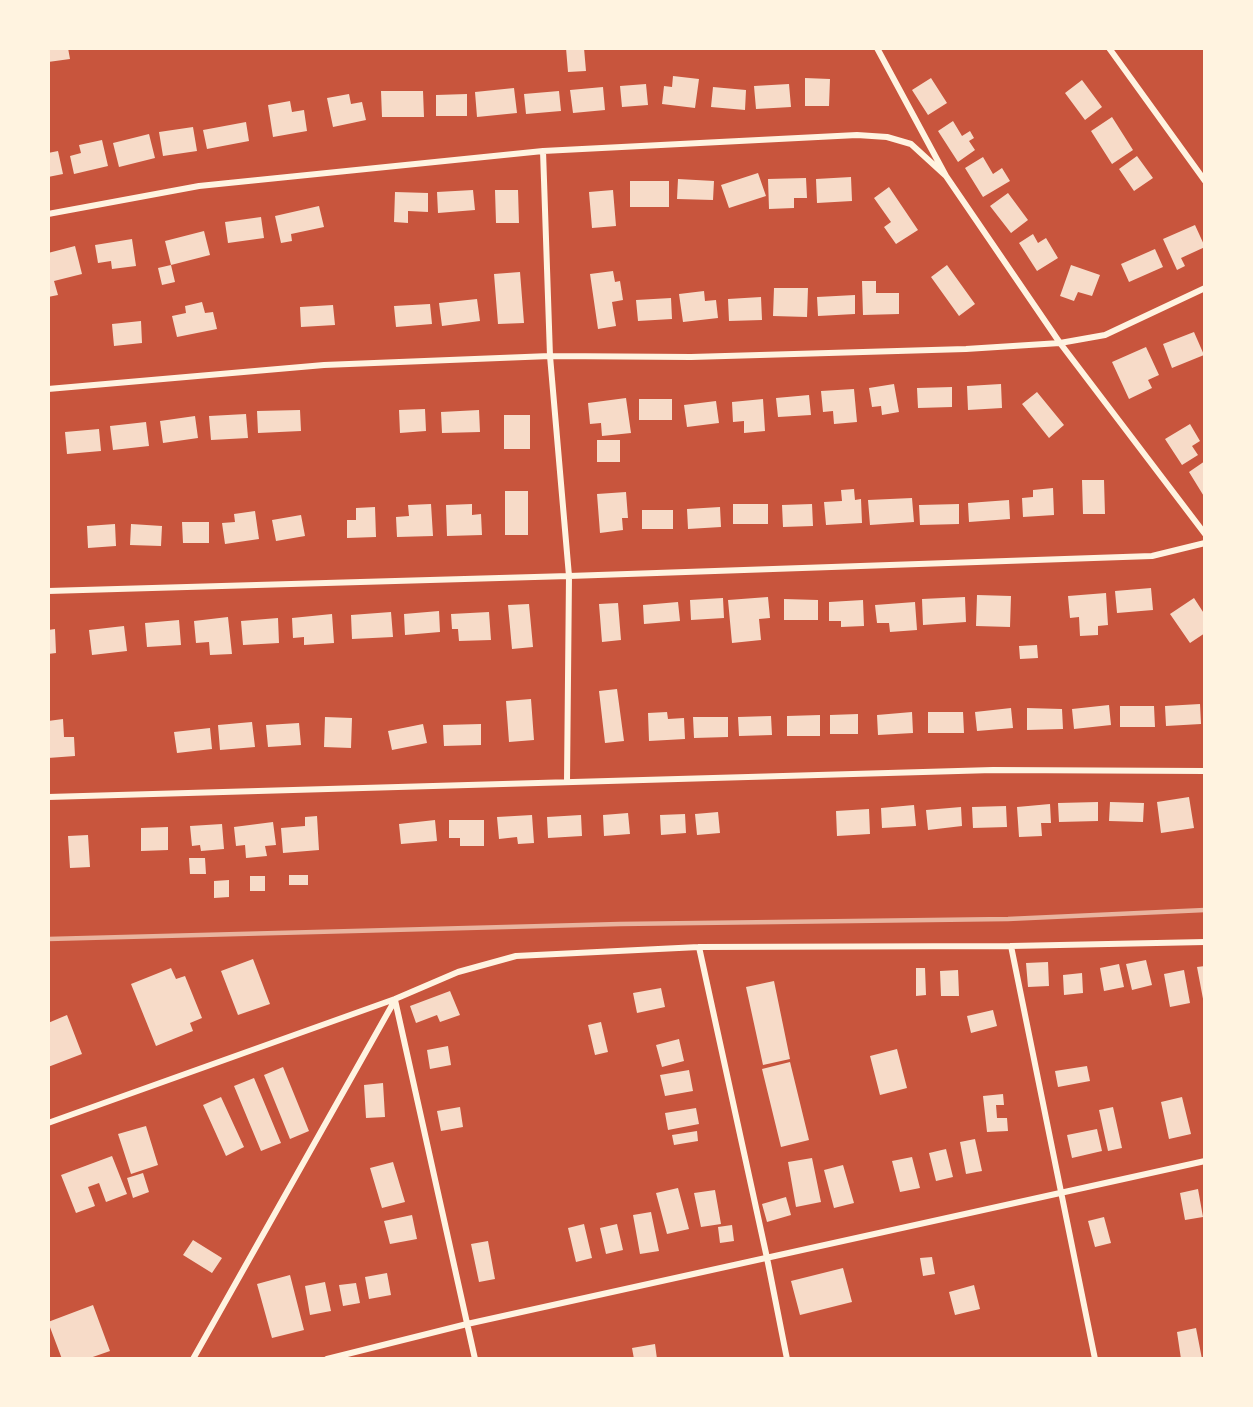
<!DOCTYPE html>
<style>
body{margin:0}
#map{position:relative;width:1253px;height:1407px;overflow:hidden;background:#c8553d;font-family:Poppins,sans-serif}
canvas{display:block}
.frame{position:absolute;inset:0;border:50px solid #fff3e0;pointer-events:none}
</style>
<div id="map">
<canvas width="1253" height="1407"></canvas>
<div class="frame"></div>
</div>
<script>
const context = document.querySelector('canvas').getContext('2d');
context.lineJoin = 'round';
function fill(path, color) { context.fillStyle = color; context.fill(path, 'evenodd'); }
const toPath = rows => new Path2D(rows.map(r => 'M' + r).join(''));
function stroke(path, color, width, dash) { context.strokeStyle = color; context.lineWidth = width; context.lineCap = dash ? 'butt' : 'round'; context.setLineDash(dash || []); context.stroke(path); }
const building = toPath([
 [48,48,68,48,70,59,48,62],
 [566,48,584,48,586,71,568,72],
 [673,76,699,79,695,108,662,104,664,86,672,87],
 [805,78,830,79,829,106,805,106],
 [931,78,947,103,928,115,912,90],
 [1082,80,1102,107,1085,120,1065,93],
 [646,84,648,105,622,107,620,86],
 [789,84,791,107,756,109,754,86],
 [603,87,605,110,573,113,570,90],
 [713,87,746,90,745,110,711,107],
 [514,88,517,113,477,117,475,92],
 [381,91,423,91,424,117,382,117],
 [559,91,561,111,526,114,524,94],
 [349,94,351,104,362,102,366,120,333,127,327,98],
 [467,94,467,116,436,116,436,95],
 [290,101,292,112,304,110,307,131,273,137,268,105],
 [1112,117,1133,150,1112,164,1091,131],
 [953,121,962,136,970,131,974,138,969,141,975,150,958,162,938,131],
 [246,122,249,141,207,149,203,130],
 [193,127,197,151,163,156,159,132],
 [149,134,155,158,119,167,113,143],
 [102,140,108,166,74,174,70,156,81,153,79,145],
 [58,151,63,174,48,177,48,153],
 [1137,156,1153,178,1134,191,1119,169],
 [983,157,993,174,1002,168,1010,181,983,197,965,168],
 [758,173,766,196,729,208,721,185],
 [851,177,852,201,817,203,816,179],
 [806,178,807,198,794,198,794,208,769,209,768,179],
 [678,179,714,181,713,200,677,199],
 [630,181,669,181,669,207,630,207],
 [889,187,918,230,896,244,884,227,891,222,874,198],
 [473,190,475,210,438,213,437,192],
 [495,190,518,190,519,223,496,223],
 [613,190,616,226,592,228,589,192],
 [395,192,428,193,428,212,408,211,408,223,394,222],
 [1008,193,1028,220,1011,233,990,206],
 [319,206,324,227,291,234,292,241,281,243,275,216],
 [261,217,264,238,228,243,225,222],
 [1195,225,1205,247,1181,258,1185,266,1177,270,1163,239],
 [204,231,210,255,171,265,165,241],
 [1033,234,1038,243,1046,238,1058,258,1037,271,1019,243],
 [132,239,136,266,112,269,111,261,98,263,95,245],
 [75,246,82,274,54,281,58,295,48,297,48,253],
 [1155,249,1163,267,1129,282,1121,264],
 [171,265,175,282,162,285,158,268],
 [947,265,975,304,959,316,931,277],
 [1071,265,1100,275,1092,296,1078,292,1074,301,1060,296],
 [613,271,615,282,620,281,623,300,612,302,616,326,598,329,590,274],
 [520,272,524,323,498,324,494,274],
 [862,281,876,281,876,293,899,293,899,314,863,315],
 [774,288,808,288,807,317,773,316],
 [704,291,705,301,716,300,718,318,683,322,679,294],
 [855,295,855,314,818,316,817,297],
 [761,297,762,320,729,321,728,299],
 [671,298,672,319,638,321,636,300],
 [477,299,480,321,442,326,439,303],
 [202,302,205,313,213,312,217,329,177,337,172,316,186,313,185,306],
 [430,304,432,324,396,327,394,306],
 [333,305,335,325,301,327,300,307],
 [141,321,142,343,114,346,112,324],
 [1194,332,1204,355,1172,368,1163,344],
 [1146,347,1159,375,1148,380,1152,388,1129,399,1112,362],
 [894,384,899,412,882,415,881,406,872,407,869,388],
 [1001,384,1002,408,968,410,967,386],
 [952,387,952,407,918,408,917,388],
 [854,389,857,422,834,424,833,411,823,412,821,391],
 [1037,392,1064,425,1049,438,1022,404],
 [809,395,811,415,778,417,776,398],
 [626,398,631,433,602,436,601,423,590,424,588,403],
 [639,399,672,399,672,420,639,420],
 [763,399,765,431,744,433,744,421,733,422,732,402],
 [716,401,719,423,687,427,684,405],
 [425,409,426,431,400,433,399,410],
 [300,410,301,431,258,433,257,411],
 [479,410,480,432,442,433,441,412],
 [246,414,248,438,211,440,209,416],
 [504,415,530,415,530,449,504,449],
 [195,416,198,438,163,443,160,421],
 [146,422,149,446,113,450,110,426],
 [1190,424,1200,441,1192,446,1198,455,1182,465,1165,439],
 [99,429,101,451,67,454,65,432],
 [597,440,620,440,620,462,597,462],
 [1205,461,1205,498,1189,472],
 [1082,480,1104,480,1105,514,1083,514],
 [1053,488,1054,515,1023,517,1022,498,1033,497,1033,490],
 [854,489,855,500,861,499,862,523,826,525,824,502,842,501,841,490],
 [505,491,528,491,528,535,505,535],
 [626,492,628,518,622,518,623,530,600,533,597,494],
 [912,498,914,522,870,525,868,500],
 [1009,500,1010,519,969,522,968,503],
 [431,504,433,536,397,537,396,517,409,516,408,505],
 [472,504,472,515,481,514,482,535,447,536,446,505],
 [733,504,768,504,768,524,733,524],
 [812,504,813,526,783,527,782,505],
 [959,504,959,524,920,525,919,505],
 [375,507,376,537,347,538,347,520,356,520,356,508],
 [720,507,721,527,688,529,687,509],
 [642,510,673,510,673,529,642,529],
 [255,511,259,539,225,544,222,523,235,522,234,514],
 [301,515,305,536,276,541,272,520],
 [182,522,209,522,209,543,183,543],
 [115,524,116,546,88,548,87,526],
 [131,524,162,526,161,546,130,545],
 [1151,588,1153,610,1117,613,1115,591],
 [1106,593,1108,625,1098,626,1098,635,1080,636,1079,617,1070,618,1068,596],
 [977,595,1011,596,1010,627,976,626],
 [768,597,770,618,759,619,761,640,732,643,728,600],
 [965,597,966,622,923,625,922,599],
 [723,598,724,618,691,620,690,600],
 [1194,598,1205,615,1205,633,1190,643,1170,614],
 [784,599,818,600,818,620,784,620],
 [863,600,864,626,841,627,841,621,829,621,829,602],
 [678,602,680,621,644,624,643,605],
 [915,602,917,630,890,632,889,623,877,623,875,605],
 [618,603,621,640,602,642,599,604],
 [529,604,533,647,512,649,508,605],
 [439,611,440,632,405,635,404,614],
 [391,612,393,637,352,639,351,615],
 [489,612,491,640,459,641,458,629,452,629,451,614],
 [332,614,334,643,304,645,304,637,293,638,292,618],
 [228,617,232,654,210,655,209,642,196,643,194,621],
 [278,618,279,643,243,645,241,621],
 [179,620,181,645,147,647,145,623],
 [124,626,127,651,92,655,89,630],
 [55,629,56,653,48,654,48,630],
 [1037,645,1038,658,1020,659,1019,646],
 [617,689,624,741,605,743,599,691],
 [531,699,534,740,509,742,506,701],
 [1200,704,1201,724,1166,726,1165,706],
 [1109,705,1111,725,1074,729,1072,709],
 [1120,706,1154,706,1155,727,1120,727],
 [1011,708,1013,728,977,731,975,712],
 [1027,708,1062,709,1063,729,1027,730],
 [667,712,668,719,684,718,685,739,649,741,648,713],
 [912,712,913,733,878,735,877,715],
 [928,712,963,712,964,733,928,733],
 [858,714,858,734,830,734,830,715],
 [820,715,820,736,787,736,787,716],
 [771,716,772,735,739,736,738,717],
 [325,717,352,718,351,748,324,747],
 [693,717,728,717,728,737,694,738],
 [63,719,64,737,74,737,75,756,48,758,48,721],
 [252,722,255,747,220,750,218,725],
 [299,723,301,745,268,747,266,725],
 [423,724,427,743,392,750,388,731],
 [481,724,481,745,444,746,443,725],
 [210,728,212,749,177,753,174,732],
 [1189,797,1194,828,1161,833,1157,802],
 [1098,802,1098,821,1059,822,1058,803],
 [1110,802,1144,803,1143,822,1109,821],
 [1050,804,1051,823,1041,823,1042,836,1019,837,1017,807],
 [914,805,916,826,882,828,881,808],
 [1006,806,1007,827,973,828,972,807],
 [961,807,962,826,928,830,926,810],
 [869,809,870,834,837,836,836,811],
 [718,812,720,833,697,835,695,814],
 [628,813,630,834,604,836,603,815],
 [685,814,686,833,661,835,660,815],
 [532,815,534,843,518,844,517,837,499,839,497,817],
 [581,815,582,836,548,838,547,817],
 [317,816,319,850,283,853,281,828,305,826,305,817],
 [435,820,437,841,401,844,399,824],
 [449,820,484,820,484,846,460,846,460,838,449,838],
 [273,822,276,845,265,846,267,856,246,858,245,845,236,846,234,827],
 [222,824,224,849,201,851,200,845,192,846,190,826],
 [168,827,168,850,141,851,141,828],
 [88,835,90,867,70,868,68,836],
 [189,858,205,858,206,874,190,874],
 [289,875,308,875,308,885,289,885],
 [250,876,265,876,265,891,250,891],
 [229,880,229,897,214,898,214,881],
 [253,959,270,1004,238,1015,221,971],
 [1146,960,1152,985,1132,990,1126,964],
 [1048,962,1049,986,1028,987,1026,963],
 [1119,964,1124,987,1104,991,1100,968],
 [1205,966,1205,1004,1204,1004,1197,967],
 [171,968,176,979,185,976,202,1018,190,1023,193,1031,156,1046,131,984],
 [916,968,925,968,926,995,916,996],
 [958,970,959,996,941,996,940,971],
 [1184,970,1190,1003,1170,1007,1164,974],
 [1082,973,1083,993,1064,995,1063,975],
 [774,981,790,1059,763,1065,746,987],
 [661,988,665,1007,637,1013,633,993],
 [450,991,460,1015,440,1022,437,1015,416,1023,410,1006],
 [993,1010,997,1026,971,1033,967,1016],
 [67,1015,82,1054,48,1067,48,1023],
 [601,1022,608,1052,595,1055,588,1025],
 [679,1039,684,1061,662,1067,656,1045],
 [448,1046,451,1065,430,1069,427,1050],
 [897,1049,907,1088,880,1095,870,1056],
 [790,1062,809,1140,781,1147,762,1069],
 [1087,1066,1090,1081,1058,1087,1055,1071],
 [283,1067,309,1131,290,1139,264,1075],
 [689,1070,693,1091,665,1096,660,1075],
 [254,1078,281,1143,261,1151,234,1086],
 [383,1083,385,1117,366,1118,364,1085],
 [1003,1094,1004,1105,996,1105,997,1118,1007,1118,1008,1131,987,1132,983,1096],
 [221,1097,244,1147,226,1156,203,1105],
 [1182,1097,1191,1134,1169,1139,1161,1102],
 [460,1107,463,1127,441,1131,437,1111],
 [1113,1107,1122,1148,1108,1151,1099,1110],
 [696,1108,699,1124,668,1130,665,1113],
 [146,1126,158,1165,131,1174,118,1134],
 [1097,1129,1102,1151,1072,1158,1067,1135],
 [697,1131,698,1141,674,1145,672,1135],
 [975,1139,982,1171,966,1174,960,1142],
 [946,1149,953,1177,936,1181,929,1153],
 [112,1156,127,1194,106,1202,99,1183,88,1187,95,1206,76,1213,61,1175],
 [912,1157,920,1188,900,1192,892,1161],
 [812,1158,821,1202,796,1207,788,1162],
 [393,1162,405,1202,382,1208,370,1168],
 [843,1165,854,1203,834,1208,824,1170],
 [143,1173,149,1192,133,1198,127,1178],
 [678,1188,689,1229,667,1234,656,1193],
 [1198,1189,1203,1217,1185,1220,1180,1193],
 [715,1190,721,1224,701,1227,694,1193],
 [786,1197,791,1215,767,1222,762,1204],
 [651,1212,659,1251,640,1254,633,1215],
 [412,1215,417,1239,390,1244,384,1221],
 [1104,1217,1111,1243,1095,1247,1088,1221],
 [584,1224,592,1258,576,1262,568,1228],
 [617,1224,623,1250,606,1254,600,1228],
 [732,1225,734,1241,720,1243,718,1227],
 [193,1240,222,1258,212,1273,183,1255],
 [488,1241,495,1279,479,1282,471,1244],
 [932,1257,935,1274,923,1276,920,1258],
 [843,1268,852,1302,800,1315,791,1281],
 [387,1273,391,1295,369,1299,365,1277],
 [290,1275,304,1330,272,1338,257,1284],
 [325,1282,331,1311,310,1315,305,1286],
 [356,1283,360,1303,343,1306,339,1285],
 [974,1285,980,1309,955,1315,949,1292],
 [93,1305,110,1351,87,1359,62,1359,48,1322],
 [1196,1328,1202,1359,1181,1359,1177,1332],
 [655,1344,657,1359,634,1359,632,1348]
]);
const minor = toPath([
 [877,48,946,176,1060,343,1205,534],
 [1109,48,1205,181],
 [543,151,550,356,569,576,567,781],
 [48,214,199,186,543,151,857,135,887,137,911,144,946,176],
 [48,389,324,365,550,356,691,357,966,349,1060,343,1105,335,1205,288],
 [48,591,569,576,1152,556,1205,543],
 [48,797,993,770,1205,771],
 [1011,946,1095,1359],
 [699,947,767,1258,787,1359],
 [395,1000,475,1359],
 [48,1123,395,999,458,972,516,956,699,947,1011,946,1205,942],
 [193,1359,395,1000],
 [327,1359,467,1324,1205,1161]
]);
const rail = toPath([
 [48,939,620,924,1008,919,1205,910]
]);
fill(building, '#f7dbc8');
stroke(minor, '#fff3e0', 6);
stroke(rail, '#e9b49f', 4.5);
</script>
